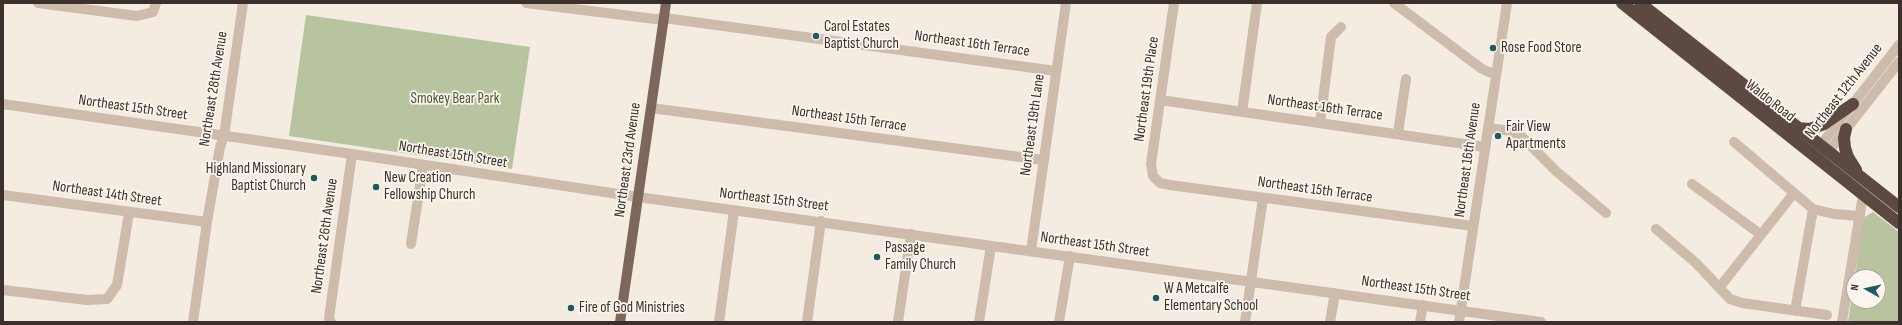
<!DOCTYPE html>
<style>
body{margin:0}
#map{position:relative;width:1902px;height:325px;overflow:hidden;background:#f4ebe1;font-family:"Sofia Sans Condensed",sans-serif}
canvas{display:block}
.frame{position:absolute;inset:0;border:4px solid #3b302b;pointer-events:none}
.north{position:absolute;left:1846px;top:269px;width:40px;height:40px;box-sizing:border-box;background:#fbf5ee;border:1px solid #aea6a0;border-radius:50%;rotate:278deg;font-size:11px;font-weight:700;line-height:16px;text-align:center;color:#3b302b}
.north::after{content:'';display:block;margin:auto;width:14px;height:18px;background:#1f5a5e;clip-path:polygon(50% 0,100% 100%,50% 72%,0 100%)}
</style>
<div id="map">
<canvas width="1902" height="325"></canvas>
<div class="frame"></div>
<div class="north">N</div>
</div>
<script>
const context = document.querySelector('canvas').getContext('2d');
context.lineJoin = 'round';
function fill(path, color) { context.fillStyle = color; context.fill(path, 'evenodd'); }
const toPath = rows => new Path2D(rows.map(r => 'M' + r).join(''));
function stroke(path, color, width, dash) { context.strokeStyle = color; context.lineWidth = width; context.lineCap = dash ? 'butt' : 'round'; context.setLineDash(dash || []); context.stroke(path); }
function write(font, color, halo, rows, align = 'center') {
  context.font = font + ' "Sofia Sans Condensed",sans-serif'; context.lineWidth = 3.5; context.setLineDash([]); context.textBaseline = 'middle'; context.strokeStyle = halo; context.fillStyle = color; for (const [text, x, y, turn = 0] of rows) {
    context.save(); context.translate(x, y); context.rotate((+turn || 0) * Math.PI / 180); context.textAlign = isNaN(turn) ? turn : align; if (halo) context.strokeText(text, 0, 0); context.fillText(text, 0, 0); context.restore();
  }
}
const green = toPath([
 [306,15,530,47,512,169,289,136],
 [1873,212,1899,232,1899,322,1848,322,1854,283,1854,301,1878,301,1878,277,1855,277,1863,218]
]);
const minor = toPath([
 [38,3,137,16,153,12,156,3],
 [526,3,655,19,664,18,1056,71],
 [1174,3,1151,164,1153,176,1160,183,1170,185,1473,226],
 [1394,3,1482,69,1496,75],
 [1160,100,1485,147],
 [3,104,352,154,638,197,1541,322],
 [651,108,1043,160],
 [1242,112,1257,3],
 [1320,123,1331,37,1341,27],
 [1488,128,1511,131,1522,137,1556,171,1606,213],
 [1398,133,1406,79],
 [1734,142,1813,209,1834,214,1860,216],
 [1816,151,1899,45],
 [1825,156,1899,62],
 [1692,184,1760,234],
 [3,195,207,222],
 [1656,229,1696,263,1730,299,1742,303,1827,315],
 [411,244,423,166],
 [1031,251,1066,3],
 [1719,288,1794,193],
 [3,290,87,300,107,299,117,285,129,213],
 [1795,311,1813,209],
 [193,322,207,222,220,147,224,136,243,3],
 [331,322,329,318,352,154],
 [719,322,734,211],
 [807,322,821,221],
 [898,322,911,234],
 [979,322,991,246],
 [1059,322,1070,256],
 [1245,322,1263,198],
 [1330,322,1335,293],
 [1420,322,1423,305],
 [1459,322,1507,3],
 [1842,322,1863,195]
]);
const major = toPath([
 [620,322,666,3]
]);
const highway = toPath([
 [1622,3,1899,223],
 [1640,3,1899,207],
 [1797,128,1810,129,1824,124,1853,104],
 [1846,129,1844,138,1845,148,1848,157,1856,170]
]);
const markers = [
 [816,36,4,"#1f5a5e"],
 [1493,48,4,"#1f5a5e"],
 [1498,136,4,"#1f5a5e"],
 [314,178,4,"#1f5a5e"],
 [376,187,4,"#1f5a5e"],
 [877,257,4,"#1f5a5e"],
 [1156,298,4,"#1f5a5e"],
 [571,308,4,"#1f5a5e"]
];
const poiNames = [
 ["Carol Estates",824,27],
 ["Baptist Church",824,44],
 ["Rose Food Store",1501,48],
 ["Fair View",1506,127],
 ["Apartments",1506,144],
 ["Highland Missionary",306,169,"right"],
 ["Baptist Church",306,186,"right"],
 ["New Creation",384,178],
 ["Fellowship Church",384,195],
 ["Passage",885,248],
 ["Family Church",885,265],
 ["W A Metcalfe",1164,289],
 ["Elementary School",1164,306],
 ["Fire of God Ministries",579,308]
];
const streetNames = [
 ["Northeast 16th Terrace",972,44,8],
 ["Northeast 28th Avenue",214,89,-81],
 ["Northeast 19th Place",1147,89,-82],
 ["Northeast 12th Avenue",1844,91,-52],
 ["Waldo Road",1770,101,38],
 ["Northeast 15th Street",133,108,8],
 ["Northeast 16th Terrace",1325,108,8],
 ["Northeast 15th Terrace",849,119,8],
 ["Northeast 19th Lane",1033,125,-82],
 ["Northeast 15th Street",453,155,9],
 ["Northeast 23rd Avenue",628,160,-82],
 ["Northeast 16th Avenue",1468,160,-82],
 ["Northeast 15th Terrace",1315,190,8],
 ["Northeast 14th Street",107,194,8],
 ["Northeast 15th Street",774,200,7],
 ["Northeast 26th Avenue",325,236,-82],
 ["Northeast 15th Street",1095,245,8],
 ["Northeast 15th Street",1416,289,8]
];
const parkNames = [
 ["Smokey Bear Park",455,99]
];
fill(green, '#b8c4a0');
stroke(minor, '#cdbbac', 10);
stroke(major, '#7d675c', 10);
stroke(highway, '#5c4a42', 12);
for (const [x, y, r, color] of markers) { const dot = new Path2D(); dot.arc(x, y, r, 0, 2 * Math.PI); context.fillStyle = color; context.fill(dot); stroke(dot, '#fbf5ee', 1.5); }
write('15px', '#3b302b', '#fbf5ee', poiNames, 'left');
write('15px', '#3b302b', '#fbf5ee', streetNames);
write('15px', '#4a5a2e', '#fbf5ee', parkNames);
</script>
